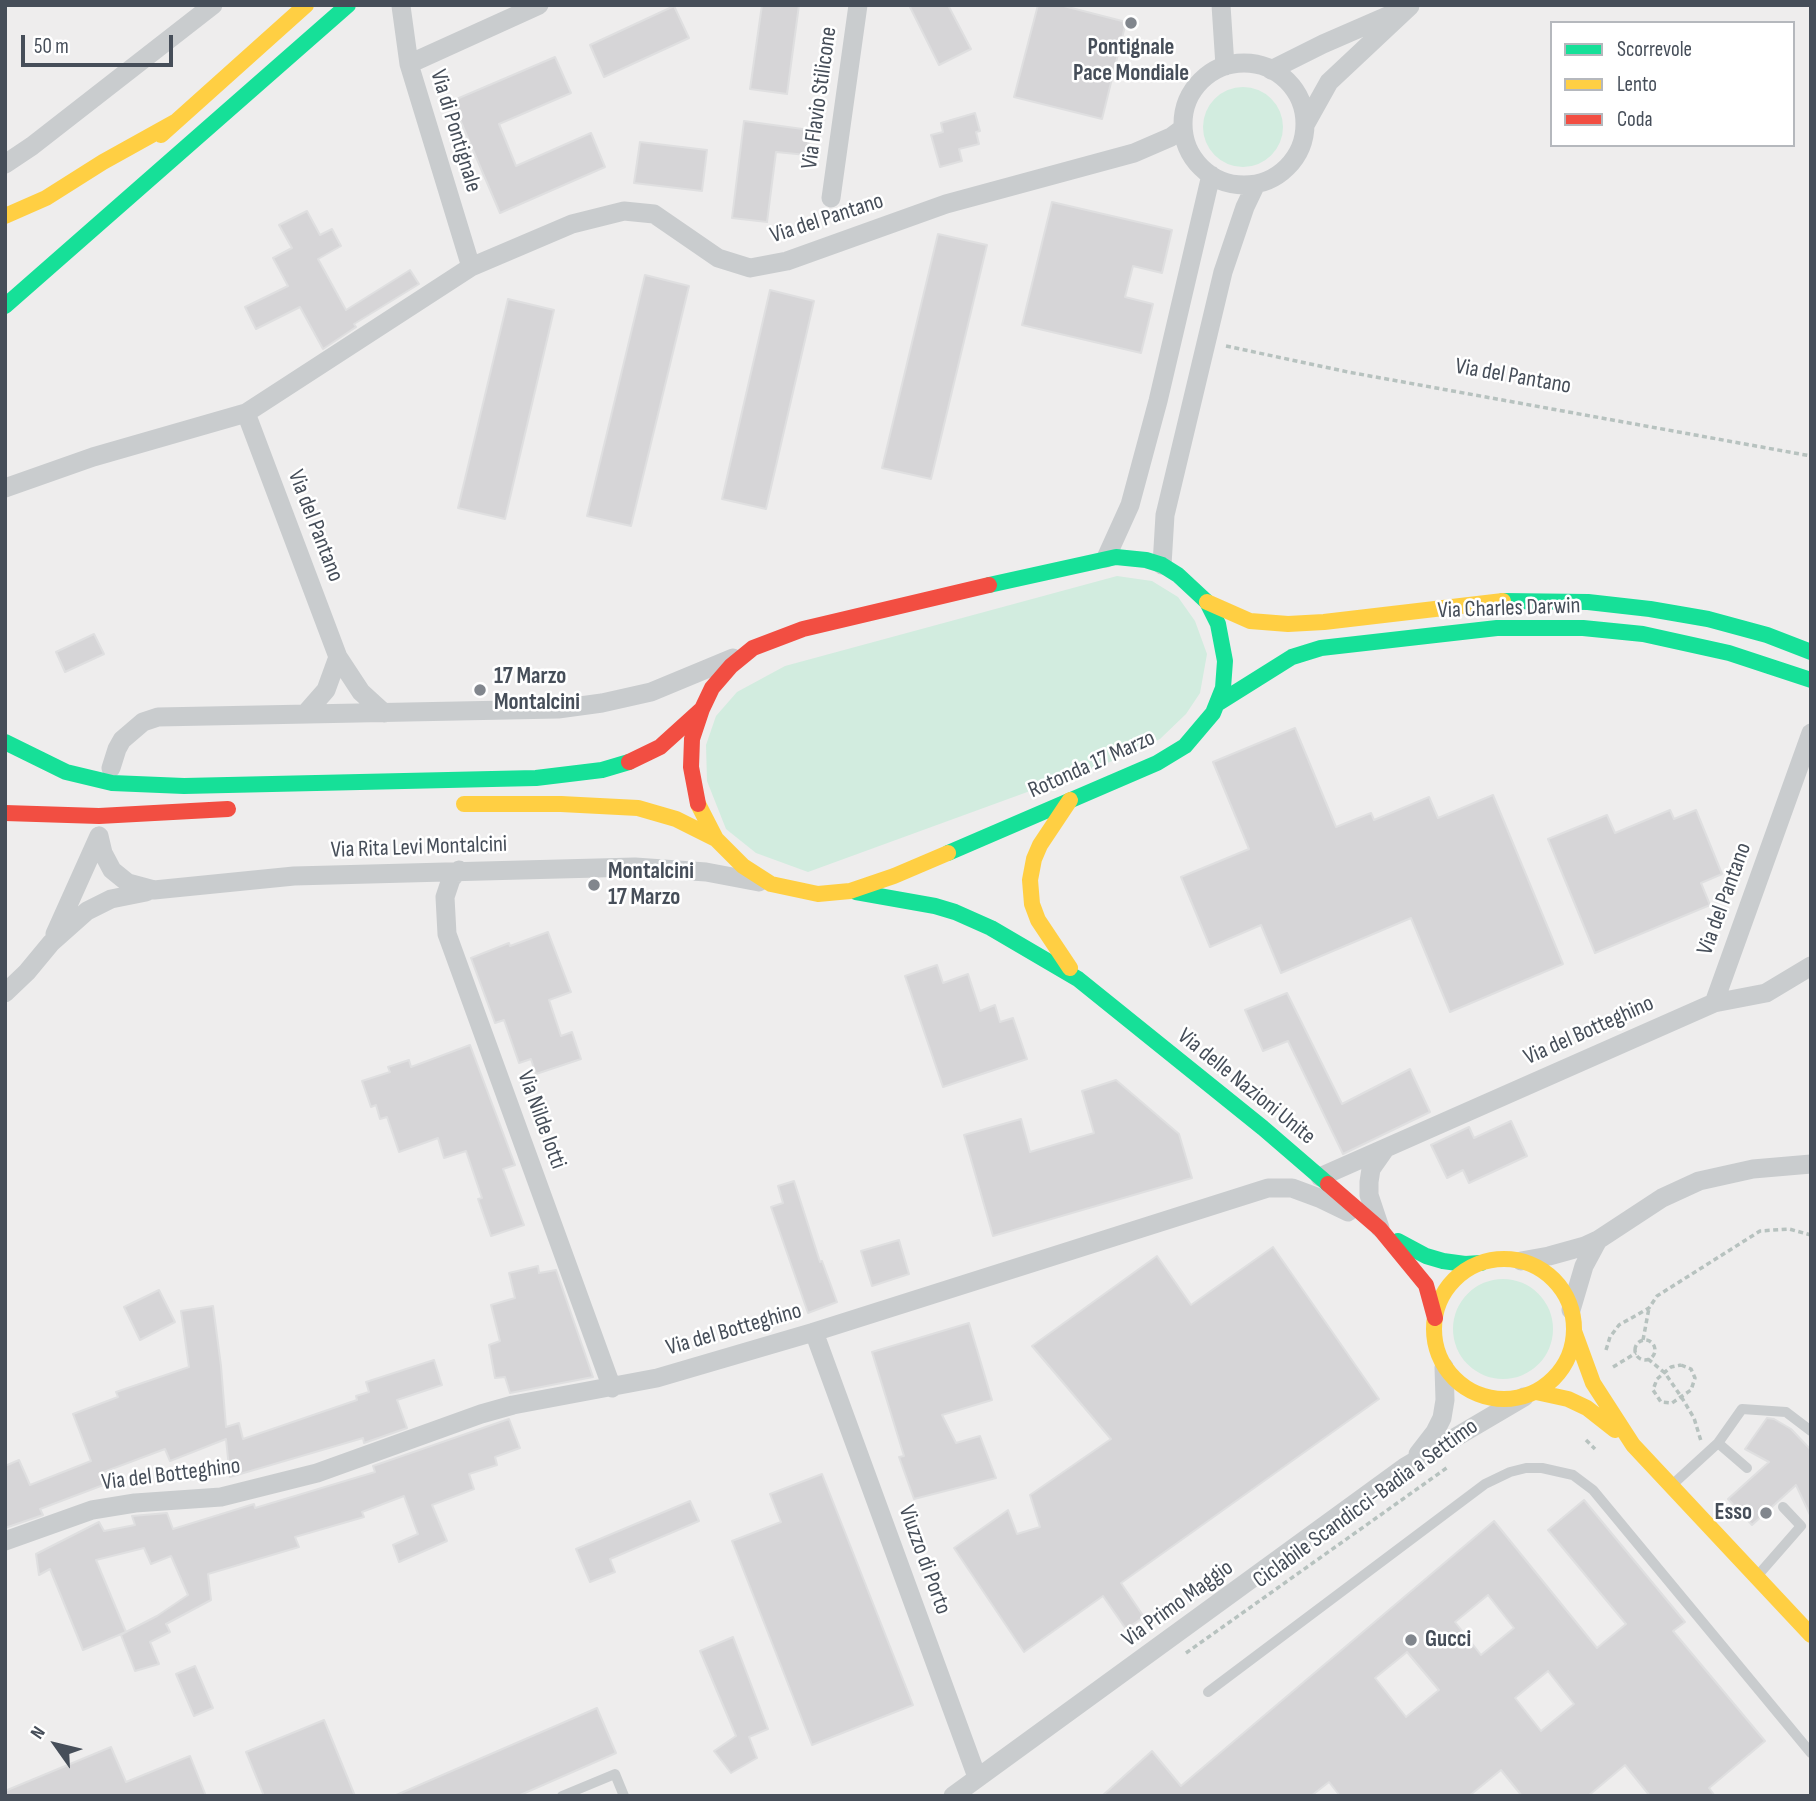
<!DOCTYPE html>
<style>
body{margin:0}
#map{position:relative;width:1816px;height:1801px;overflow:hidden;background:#eeeded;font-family:"Sofia Sans Condensed",sans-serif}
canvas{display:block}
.frame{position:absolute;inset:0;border:7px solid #464e59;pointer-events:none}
.legend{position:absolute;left:1550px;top:21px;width:245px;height:126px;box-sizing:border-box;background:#fff;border:2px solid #b5b8bd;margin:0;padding:9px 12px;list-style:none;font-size:21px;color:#464e59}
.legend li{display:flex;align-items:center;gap:14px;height:35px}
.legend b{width:35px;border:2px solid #b5b8bd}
.north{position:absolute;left:21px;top:1710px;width:70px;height:70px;-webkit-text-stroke:5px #fff;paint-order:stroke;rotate:304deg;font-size:19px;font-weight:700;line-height:28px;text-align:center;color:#464e59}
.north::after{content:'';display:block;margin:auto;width:24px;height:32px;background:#464e59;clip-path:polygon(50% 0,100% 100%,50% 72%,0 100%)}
.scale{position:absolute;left:21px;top:35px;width:152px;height:32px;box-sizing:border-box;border:4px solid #464e59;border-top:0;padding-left:9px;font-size:21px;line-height:24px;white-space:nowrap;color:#464e59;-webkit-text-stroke:5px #fff;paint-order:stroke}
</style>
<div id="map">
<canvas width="1816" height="1801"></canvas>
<div class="frame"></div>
<ul class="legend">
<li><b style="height:9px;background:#16e098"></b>Scorrevole</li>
<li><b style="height:9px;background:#ffcf43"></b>Lento</li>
<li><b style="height:9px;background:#f24e42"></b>Coda</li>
</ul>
<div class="north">N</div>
<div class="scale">50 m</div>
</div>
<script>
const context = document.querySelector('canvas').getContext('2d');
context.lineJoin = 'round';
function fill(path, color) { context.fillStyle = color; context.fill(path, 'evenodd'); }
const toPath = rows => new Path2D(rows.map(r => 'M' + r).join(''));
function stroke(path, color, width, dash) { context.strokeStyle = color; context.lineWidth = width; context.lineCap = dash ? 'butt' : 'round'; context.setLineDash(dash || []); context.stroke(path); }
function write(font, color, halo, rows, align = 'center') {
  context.font = font + ' "Sofia Sans Condensed",sans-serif'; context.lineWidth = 5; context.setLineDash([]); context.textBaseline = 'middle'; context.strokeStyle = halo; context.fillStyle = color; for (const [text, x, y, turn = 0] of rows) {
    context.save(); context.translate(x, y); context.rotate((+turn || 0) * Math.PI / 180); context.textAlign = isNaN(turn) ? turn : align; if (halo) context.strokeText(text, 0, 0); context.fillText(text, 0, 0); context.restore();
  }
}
const green = toPath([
 '1203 127a40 40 0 1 1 80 0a40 40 0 1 1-80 0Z',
 [1117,576,1152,581,1178,597,1195,621,1207,654,1200,693,1186,714,1160,739,1126,756,808,872,756,853,726,829,707,781,706,745,716,716,737,692,785,666],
 '1453 1329a50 50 0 1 1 100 0a50 50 0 1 1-100 0Z'
]);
const building = toPath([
 [762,5,799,5,787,94,750,89,762,5],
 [909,5,948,5,971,49,939,65,909,5],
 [1038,5,1060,5,1126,22,1102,119,1014,97,1038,5],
 [674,6,689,38,604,77,590,45,674,6],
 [555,57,571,93,499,124,516,166,591,133,605,167,500,213,452,101,555,57],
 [975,113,980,131,976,132,979,144,959,149,962,161,940,167,931,135,943,132,941,123,975,113],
 [744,121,810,130,807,155,776,152,767,222,732,218,744,121],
 [640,142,707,150,702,191,634,183,640,142],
 [1052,202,1172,230,1162,273,1133,266,1125,297,1153,304,1141,353,1022,325,1052,202],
 [307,211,320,235,332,229,341,246,318,259,346,310,410,270,419,284,354,324,356,327,323,349,300,307,256,329,245,307,288,286,273,258,292,248,279,225,307,211],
 [938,234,987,245,931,479,882,468,938,234],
 [645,275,689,286,631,526,587,516,645,275],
 [770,290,814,301,766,509,722,499,770,290],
 [508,299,554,310,505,519,458,508,508,299],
 [94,634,104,654,65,672,56,652,94,634],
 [1295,728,1336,827,1371,813,1374,820,1429,797,1438,818,1493,795,1563,964,1450,1012,1411,918,1281,973,1261,925,1210,947,1181,877,1249,849,1213,762,1295,728],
 [1670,810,1674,819,1696,810,1722,874,1701,883,1710,905,1595,953,1548,839,1607,815,1615,833,1670,810],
 [548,932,571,992,549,1000,561,1036,572,1032,581,1059,536,1074,531,1059,519,1063,504,1020,495,1023,471,958,509,943,510,946,548,932],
 [937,965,943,983,968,974,980,1011,995,1005,1000,1022,1013,1018,1027,1059,943,1087,905,976,937,965],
 [1287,993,1342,1104,1410,1069,1430,1112,1343,1154,1288,1041,1263,1051,1245,1010,1287,993],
 [470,1045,515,1165,503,1169,524,1225,491,1236,478,1199,482,1198,466,1151,444,1158,438,1138,399,1152,387,1117,380,1119,376,1105,371,1107,362,1081,390,1072,388,1067,409,1060,411,1067,470,1045],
 [1116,1080,1179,1134,1192,1178,993,1236,964,1135,1021,1119,1030,1152,1094,1133,1082,1091,1116,1080],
 [1511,1121,1527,1156,1469,1183,1463,1170,1447,1178,1431,1145,1469,1127,1474,1138,1511,1121],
 [794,1181,820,1262,822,1261,837,1302,808,1313,771,1207,783,1203,778,1186,794,1181],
 [899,1240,909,1274,872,1286,861,1251,899,1240],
 [1273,1247,1379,1399,1121,1583,1144,1617,1126,1629,1103,1596,1024,1652,954,1548,1008,1510,1017,1534,1040,1527,1030,1495,1111,1439,1032,1346,1157,1256,1191,1305,1273,1247],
 [538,1266,539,1273,556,1270,593,1377,510,1393,505,1377,495,1378,489,1345,500,1341,491,1305,515,1298,509,1273,538,1266],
 [159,1290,175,1322,140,1340,124,1307,159,1290],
 [213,1306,221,1366,226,1427,239,1423,243,1439,357,1400,356,1396,369,1392,366,1382,434,1360,442,1385,397,1400,407,1428,364,1443,363,1438,230,1477,226,1439,170,1461,165,1449,101,1473,106,1484,40,1509,43,1515,5,1528,5,1466,19,1460,30,1485,91,1461,73,1414,118,1397,116,1392,189,1367,181,1311,213,1306],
 [969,1323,992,1400,942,1415,956,1443,980,1436,996,1478,914,1499,899,1457,904,1456,872,1352,969,1323],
 [1767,1418,1774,1419,1791,1429,1811,1450,1811,1517,1796,1485,1752,1525,1728,1499,1769,1462,1745,1449,1767,1418],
 [509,1419,520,1448,495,1457,497,1465,469,1474,474,1489,432,1505,447,1541,399,1562,393,1545,418,1534,404,1496,362,1512,364,1517,295,1537,299,1547,208,1574,211,1600,166,1624,170,1632,150,1642,159,1664,135,1671,121,1635,126,1632,83,1650,50,1569,39,1575,36,1554,99,1522,104,1531,135,1525,132,1516,167,1513,173,1529,254,1504,255,1508,375,1472,373,1466,509,1419],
 [144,1548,151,1564,171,1556,188,1595,157,1616,126,1632,96,1560,144,1548],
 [822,1474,913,1705,812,1745,732,1541,781,1522,770,1494,822,1474],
 [1584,1500,1685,1622,1673,1631,1765,1741,1709,1788,1715,1796,1650,1796,1625,1765,1588,1796,1522,1796,1501,1770,1469,1796,1340,1796,1329,1782,1311,1796,1102,1796,1152,1751,1181,1786,1494,1521,1597,1648,1626,1624,1548,1530,1584,1500],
 [1488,1595,1514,1628,1481,1655,1455,1622,1488,1595],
 [1407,1652,1439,1690,1406,1717,1375,1678,1407,1652],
 [1548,1671,1574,1704,1541,1731,1515,1698,1548,1671],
 [690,1501,699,1521,610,1559,615,1572,590,1582,576,1549,690,1501],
 [733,1637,768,1729,749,1737,757,1758,731,1773,714,1751,736,1736,700,1651,733,1637],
 [195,1666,213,1708,194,1716,176,1674,195,1666],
 [597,1708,616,1753,518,1796,394,1796,597,1708],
 [324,1720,355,1796,264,1796,246,1752,324,1720],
 [111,1747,126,1782,190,1756,206,1796,5,1796,5,1791,111,1747]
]);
const path = toPath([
 [1226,346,1348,372,1811,456],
 [1643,1340,1649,1308],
 '1635 1350a10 10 0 1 1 20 0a10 10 0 1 1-20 0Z',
 [1606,1350,1610,1337,1619,1325,1649,1308,1657,1296,1760,1231,1789,1229,1811,1235],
 [1648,1359,1665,1373,1682,1398,1694,1418,1701,1441],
 [1681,1365,1691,1369,1695,1378,1691,1390,1672,1403,1661,1402,1653,1390,1657,1379,1671,1367,1681,1365],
 [1613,1367,1636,1353],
 [1586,1440,1595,1449],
 [1186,1653,1448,1467]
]);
const lane = toPath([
 [1718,1443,1742,1409,1786,1412,1811,1431],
 [1672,1485,1718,1443,1747,1468],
 [1759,1574,1801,1526,1783,1507],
 [1208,1692,1485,1484,1510,1472,1526,1468,1542,1468,1573,1475,1593,1490,1811,1753],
 [562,1796,615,1774,624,1796]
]);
const street = toPath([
 [1221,5,1225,66],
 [401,6,409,64,471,267],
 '1183 124a61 61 0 1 1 122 0a61 61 0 1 1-122 0Z',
 [409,64,539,5],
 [1271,70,1323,44,1392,14],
 [1305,125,1329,82,1410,6],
 [5,164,32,146,213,5],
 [831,198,858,5],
 [246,413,338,657,361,692,384,713],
 [5,488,93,457,246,413,471,267,572,224,624,211,654,214,718,258,750,268,787,261,946,204,1134,153,1171,137,1183,128],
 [1106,558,1130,505,1158,401,1211,175],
 [1162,565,1165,515,1223,272,1245,207,1256,184],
 [305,714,326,690,338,657],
 [111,768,117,749,122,740,143,722,158,717,558,709,602,703,651,692,733,658],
 [99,836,103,853,112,870,128,883,154,890,294,876,635,867,706,872,759,882],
 [459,870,451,879,445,897,447,934,612,1388],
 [55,934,99,836],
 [5,993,27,972,51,943,87,911,111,899,146,892],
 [1714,1003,1811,733],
 [1320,1177,1714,1003,1766,993,1811,966],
 [1380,1228,1369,1195,1369,1182,1371,1169,1385,1149],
 [1521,1261,1549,1256,1585,1246,1598,1240,1662,1198,1699,1181,1753,1169,1811,1164],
 [1571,1310,1584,1266,1598,1240],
 [814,1332,977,1777],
 [1418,1454,1435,1432,1442,1418,1445,1400,1444,1367],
 [5,1541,92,1510,135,1503,221,1497,317,1473,481,1414,513,1405,657,1378,814,1332,1268,1188,1292,1188,1319,1198,1348,1212],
 [953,1796,1405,1467,1524,1397]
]);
const fast = toPath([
 [5,306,348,5],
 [989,585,1116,557],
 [1503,601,1588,602,1650,609,1708,619,1767,635,1811,652],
 [1217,704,1292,657,1321,648,1497,628,1583,628,1643,634,1729,653,1811,680],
 [5,742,66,772,112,783,184,786,536,778,602,770,629,762],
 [948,853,1157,763,1185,746,1213,713,1223,688,1225,661,1218,624,1207,602,1178,575,1162,565,1146,560,1116,557],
 [856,892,935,906,955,912,991,928,1078,979,1263,1128,1328,1184],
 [1398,1241,1426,1256,1443,1261,1465,1264,1481,1263]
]);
const slow = toPath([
 [161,135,306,5],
 [5,216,46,198,103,162,175,122],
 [1207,602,1250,621,1288,624,1324,622,1503,601],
 [1070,800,1040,845,1034,859,1030,880,1032,904,1038,920,1070,968],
 [464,804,561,804,638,808,676,819,716,839],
 [698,804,716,839,743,866,771,884,818,894,850,891,894,876,948,853],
 '1434 1329a70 70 0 1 1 140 0a70 70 0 1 1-140 0Z',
 [1574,1331,1593,1383,1633,1445,1811,1635],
 [1536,1392,1568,1399,1587,1408,1615,1430]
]);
const jam = toPath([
 [629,762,660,747,702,709],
 [698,804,691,767,692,739,702,709,712,688,731,666,753,648,803,629,989,585],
 [5,813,99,816,228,809],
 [1328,1184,1380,1229,1426,1285,1435,1318]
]);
const markers = [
 [1131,23,7,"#81868d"],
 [480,690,7,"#81868d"],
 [594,885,7,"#81868d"],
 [1766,1513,7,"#81868d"],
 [1411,1640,7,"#81868d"]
];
const poiNames = [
 ["Pontignale",1131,48,"center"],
 ["Pace Mondiale",1131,74,"center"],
 ["17 Marzo",494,677],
 ["Montalcini",494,703],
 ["Montalcini",608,872],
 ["17 Marzo",608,898],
 ["Esso",1752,1513,"right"],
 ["Gucci",1425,1640]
];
const streetNames = [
 ["Via Flavio Stilicone",820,98,-82],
 ["Via di Pontignale",455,131,73],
 ["Via del Pantano",827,219,-18],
 ["Via del Pantano",1513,377,10],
 ["Via del Pantano",315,526,69],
 ["Via Charles Darwin",1509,609,-2],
 ["Rotonda 17 Marzo",1092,765,-24],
 ["Via Rita Levi Montalcini",419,848,-2],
 ["Via del Pantano",1725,899,-70],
 ["Via del Botteghino",1589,1031,-24],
 ["Via delle Nazioni Unite",1246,1087,39],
 ["Via Nilde Iotti",541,1120,70],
 ["Via del Botteghino",734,1330,-16],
 ["Via del Botteghino",171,1475,-7],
 ["Ciclabile Scandicci-Badia a Settimo",1366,1504,-36],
 ["Viuzzo di Porto",924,1560,70],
 ["Via Primo Maggio",1178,1604,-36]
];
fill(green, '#d2ecdf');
fill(building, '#d6d5d7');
stroke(building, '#dfdfe0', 2);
stroke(path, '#b7c2bf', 3.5, [5, 3.5]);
stroke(lane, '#c9ccce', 10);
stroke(street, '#c9ccce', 19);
stroke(fast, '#16e098', 16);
stroke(slow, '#ffcf43', 16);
stroke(jam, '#f24e42', 16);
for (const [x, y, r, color] of markers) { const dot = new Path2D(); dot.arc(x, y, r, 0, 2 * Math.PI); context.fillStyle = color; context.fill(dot); stroke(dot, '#fff', 2.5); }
write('bold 23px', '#464e59', '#fff', poiNames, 'left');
write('23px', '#464e59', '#fff', streetNames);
</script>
